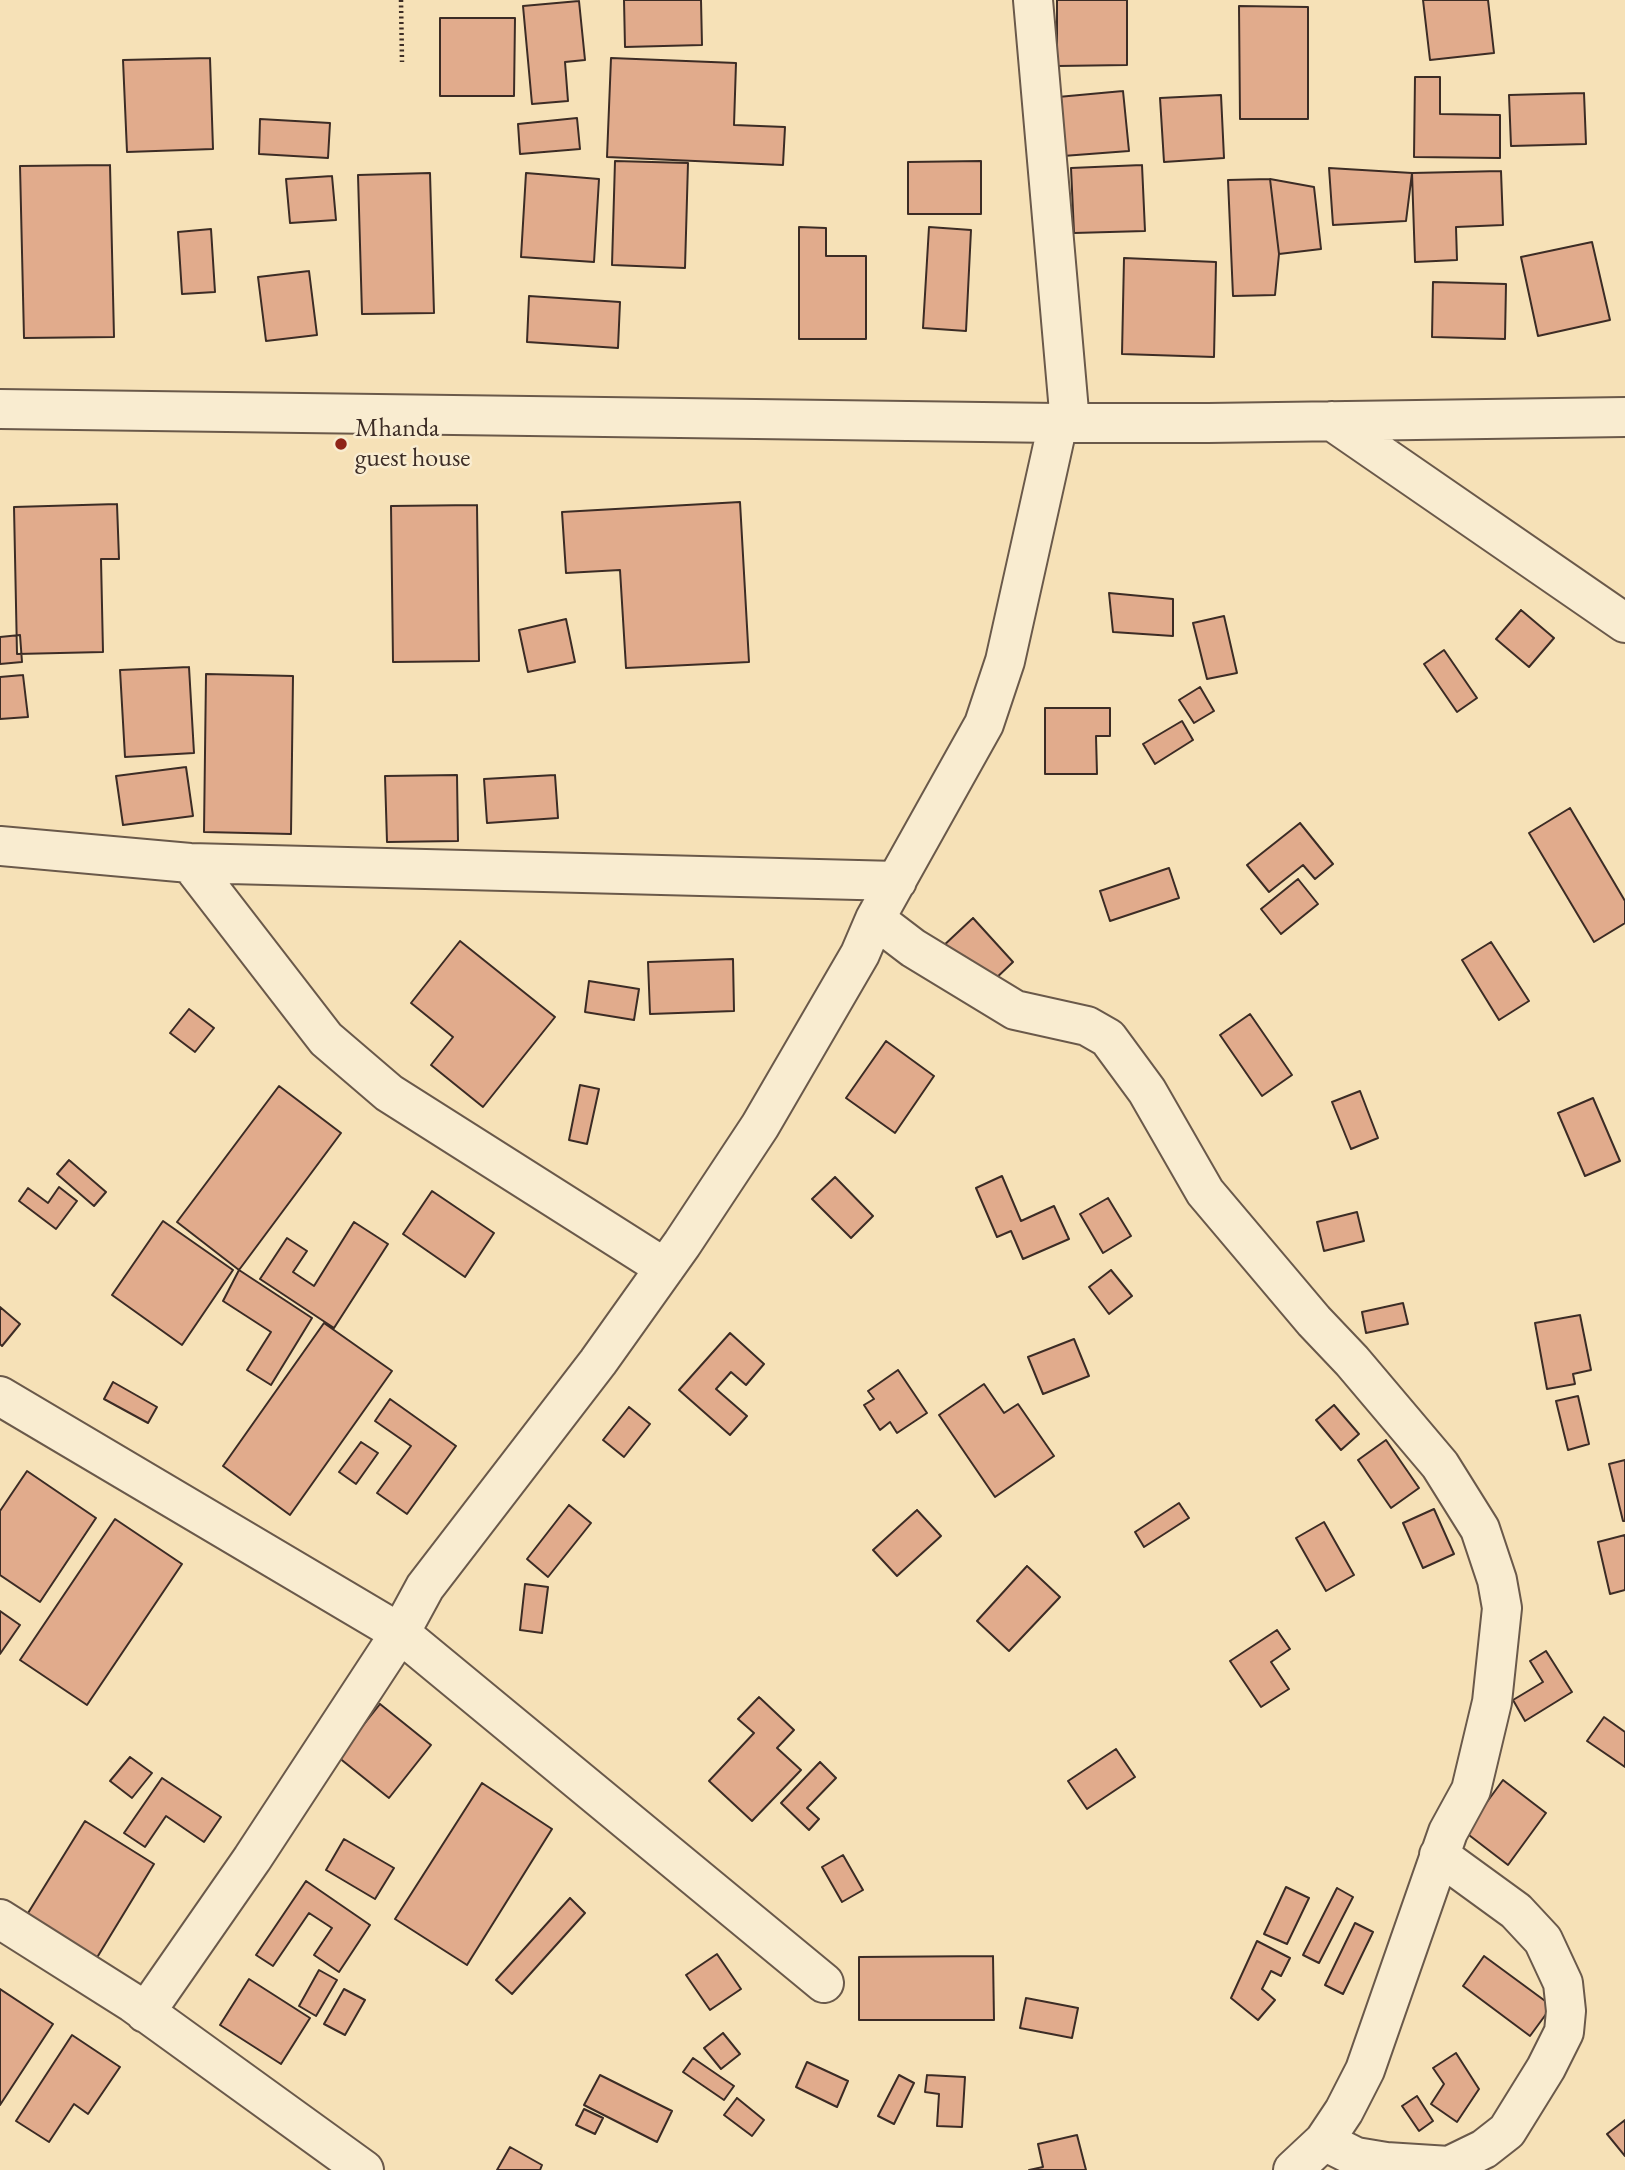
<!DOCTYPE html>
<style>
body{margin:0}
canvas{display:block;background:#f6e1b7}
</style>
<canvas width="1625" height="2170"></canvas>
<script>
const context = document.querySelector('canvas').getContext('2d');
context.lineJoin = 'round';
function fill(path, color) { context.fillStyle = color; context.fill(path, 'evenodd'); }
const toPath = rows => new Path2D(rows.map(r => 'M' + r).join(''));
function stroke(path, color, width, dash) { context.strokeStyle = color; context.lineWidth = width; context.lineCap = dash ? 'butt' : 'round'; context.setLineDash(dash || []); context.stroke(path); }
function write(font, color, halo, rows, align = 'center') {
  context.font = font + ' "EB Garamond",serif'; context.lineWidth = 5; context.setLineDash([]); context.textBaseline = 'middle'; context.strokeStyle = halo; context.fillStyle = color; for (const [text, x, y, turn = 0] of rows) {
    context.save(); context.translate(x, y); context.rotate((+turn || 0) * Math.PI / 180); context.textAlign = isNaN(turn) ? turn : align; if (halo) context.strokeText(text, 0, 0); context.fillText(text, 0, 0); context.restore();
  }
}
const building = toPath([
 [624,0,701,0,702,45,625,47,624,0],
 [1057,0,1127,0,1127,65,1057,66,1057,0],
 [1423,0,1488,0,1494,53,1430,60,1423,0],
 [579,1,585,60,565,62,568,101,532,104,523,6,579,1],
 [1239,6,1308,7,1308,119,1240,119,1239,6],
 [440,18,515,18,514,96,440,96,440,18],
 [210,58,213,149,127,152,123,60,210,58],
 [611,58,736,63,734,125,785,127,783,165,607,157,611,58],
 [1415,77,1440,77,1440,114,1500,115,1500,158,1414,157,1415,77],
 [1123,91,1129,151,1063,156,1058,97,1123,91],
 [1584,93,1586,144,1511,146,1509,95,1584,93],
 [1221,95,1224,158,1164,162,1160,98,1221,95],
 [577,118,580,149,520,154,518,124,577,118],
 [260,119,330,123,328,158,259,154,260,119],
 [615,161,688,163,685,268,612,265,615,161],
 [981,161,981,214,908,214,908,162,981,161],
 [110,165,114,337,24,338,20,166,110,165],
 [1142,165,1145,231,1074,233,1071,168,1142,165],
 [1329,168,1412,173,1406,221,1333,225,1329,168],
 [1501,171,1503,225,1456,227,1457,260,1415,262,1412,173,1501,171],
 [430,173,434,313,362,314,358,175,430,173],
 [526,173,599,179,594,262,521,257,526,173],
 [332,176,336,220,290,223,286,179,332,176],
 [1270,179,1314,187,1321,249,1279,254,1270,179],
 [1270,179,1279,254,1275,295,1233,296,1228,180,1270,179],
 [799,227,826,228,826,256,866,256,866,339,799,339,799,227],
 [929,227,971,230,966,331,923,328,929,227],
 [211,229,215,292,182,294,178,232,211,229],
 [1592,242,1610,320,1538,336,1521,257,1592,242],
 [1124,258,1216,262,1214,357,1122,354,1124,258],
 [309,271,317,335,266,341,258,277,309,271],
 [1433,282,1506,284,1505,339,1432,337,1433,282],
 [529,296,620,302,618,348,527,342,529,296],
 [740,502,749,662,626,668,620,570,566,573,562,512,740,502],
 [117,504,119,559,101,559,103,652,17,654,14,507,117,504],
 [477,505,479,661,393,662,391,506,477,505],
 [1109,593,1173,599,1173,636,1113,632,1109,593],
 [1521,610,1554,638,1529,667,1496,639,1521,610],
 [1224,616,1237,673,1207,679,1193,623,1224,616],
 [566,619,575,662,528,672,519,630,566,619],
 [20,635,22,662,0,664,0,637,20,635],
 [1444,650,1477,698,1457,712,1424,664,1444,650],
 [189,667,194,753,125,757,120,670,189,667],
 [206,674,293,676,291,834,204,832,206,674],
 [23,675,28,717,0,719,0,677,23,675],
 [1200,687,1214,711,1194,723,1179,700,1200,687],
 [1045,708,1110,708,1110,736,1096,736,1097,774,1045,774,1045,708],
 [1182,721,1193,740,1155,764,1143,744,1182,721],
 [186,767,193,816,123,825,116,776,186,767],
 [457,775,458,841,387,842,385,776,457,775],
 [555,775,558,818,487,823,484,779,555,775],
 [1570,808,1625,901,1625,923,1594,942,1529,833,1570,808],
 [1300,823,1333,864,1315,879,1303,865,1269,892,1247,865,1300,823],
 [1169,868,1179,898,1110,921,1100,891,1169,868],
 [1298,879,1318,904,1281,934,1261,909,1298,879],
 [973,918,1013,962,991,983,941,948,973,918],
 [460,941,555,1017,483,1107,431,1065,453,1037,411,1003,460,941],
 [1491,942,1529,1001,1499,1020,1462,960,1491,942],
 [733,959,734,1011,650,1014,648,962,733,959],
 [589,981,639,989,634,1020,585,1012,589,981],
 [189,1009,214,1028,195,1052,170,1033,189,1009],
 [1250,1014,1292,1075,1262,1096,1220,1035,1250,1014],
 [886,1041,934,1076,895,1133,846,1098,886,1041],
 [580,1085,599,1089,587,1144,569,1140,580,1085],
 [279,1086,341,1133,239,1270,177,1222,279,1086],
 [1360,1091,1378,1138,1351,1149,1332,1102,1360,1091],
 [1593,1098,1620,1161,1585,1176,1558,1113,1593,1098],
 [69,1160,106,1192,94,1206,57,1174,69,1160],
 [1002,1176,1021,1221,1054,1206,1069,1239,1023,1259,1011,1231,997,1237,976,1188,1002,1176],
 [835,1177,873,1216,851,1238,812,1199,835,1177],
 [59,1187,77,1201,56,1229,19,1201,28,1188,48,1203,59,1187],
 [432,1191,494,1233,465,1277,403,1234,432,1191],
 [1108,1198,1131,1236,1103,1253,1080,1214,1108,1198],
 [1357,1212,1364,1241,1324,1251,1317,1222,1357,1212],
 [163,1221,233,1270,182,1345,112,1295,163,1221],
 [354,1222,388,1244,334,1328,260,1279,287,1238,307,1251,293,1272,314,1286,354,1222],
 [239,1270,312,1318,271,1385,247,1370,271,1332,223,1301,239,1270],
 [1111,1270,1132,1296,1109,1314,1089,1287,1111,1270],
 [1403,1303,1408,1324,1366,1333,1362,1312,1403,1303],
 [0,1307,20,1324,2,1346,0,1344,0,1307],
 [1580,1315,1591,1370,1573,1374,1575,1384,1547,1389,1535,1323,1580,1315],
 [324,1323,392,1371,290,1515,223,1466,324,1323],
 [730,1333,764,1364,746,1385,731,1372,716,1389,747,1416,730,1435,679,1390,730,1333],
 [1074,1339,1089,1376,1043,1394,1028,1357,1074,1339],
 [898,1370,927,1413,897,1433,890,1422,880,1430,864,1405,874,1399,868,1391,898,1370],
 [113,1382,157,1407,148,1423,104,1399,113,1382],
 [984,1384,1004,1413,1018,1404,1054,1456,995,1497,939,1415,984,1384],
 [1578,1396,1589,1444,1568,1450,1556,1401,1578,1396],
 [390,1399,456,1446,407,1514,377,1493,411,1446,375,1421,390,1399],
 [1334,1405,1359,1434,1341,1450,1316,1420,1334,1405],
 [629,1407,650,1424,624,1457,603,1440,629,1407],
 [1386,1440,1419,1488,1391,1508,1358,1460,1386,1440],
 [361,1442,378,1453,356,1484,339,1472,361,1442],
 [1625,1460,1625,1521,1623,1521,1609,1464,1625,1460],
 [27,1471,96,1518,40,1602,0,1575,0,1511,27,1471],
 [1179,1503,1189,1518,1144,1547,1135,1532,1179,1503],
 [569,1505,591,1523,548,1577,527,1559,569,1505],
 [1434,1509,1454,1554,1423,1568,1403,1523,1434,1509],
 [917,1510,941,1536,897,1576,873,1550,917,1510],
 [115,1519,182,1564,87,1705,20,1660,115,1519],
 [1324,1522,1354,1575,1326,1591,1296,1538,1324,1522],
 [1625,1535,1625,1590,1610,1594,1598,1542,1625,1535],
 [1027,1566,1060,1597,1009,1651,977,1621,1027,1566],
 [525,1584,548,1587,542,1633,520,1630,525,1584],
 [0,1611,20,1625,0,1654,0,1611],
 [1277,1630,1290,1649,1271,1662,1289,1689,1261,1707,1230,1661,1277,1630],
 [1546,1651,1572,1692,1525,1721,1513,1700,1543,1682,1530,1661,1546,1651],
 [759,1697,794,1730,777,1748,801,1770,752,1821,709,1781,754,1733,738,1719,759,1697],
 [380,1704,431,1745,389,1798,338,1757,380,1704],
 [1604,1717,1625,1732,1625,1767,1587,1741,1604,1717],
 [1116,1749,1135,1777,1087,1809,1068,1781,1116,1749],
 [130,1757,152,1773,132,1798,110,1781,130,1757],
 [820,1762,836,1778,807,1808,819,1819,809,1830,781,1803,820,1762],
 [162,1778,221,1817,204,1842,166,1816,145,1847,124,1833,162,1778],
 [1503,1780,1546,1813,1508,1865,1465,1832,1503,1780],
 [482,1783,552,1829,467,1965,395,1919,482,1783],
 [85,1821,154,1864,90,1969,20,1926,85,1821],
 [344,1839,394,1868,375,1899,326,1870,344,1839],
 [843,1855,863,1890,842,1902,822,1867,843,1855],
 [306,1881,370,1925,339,1972,314,1955,332,1928,309,1913,273,1966,256,1955,306,1881],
 [1286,1887,1309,1898,1287,1944,1264,1934,1286,1887],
 [1337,1888,1353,1897,1319,1963,1303,1955,1337,1888],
 [570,1898,585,1913,512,1994,496,1980,570,1898],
 [1355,1923,1373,1932,1343,1994,1325,1985,1355,1923],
 [1257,1941,1290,1958,1281,1976,1271,1971,1262,1989,1275,2000,1258,2020,1231,1998,1257,1941],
 [717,1954,741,1989,710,2010,686,1975,717,1954],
 [993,1956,994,2020,859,2020,859,1957,993,1956],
 [1484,1956,1552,2006,1530,2036,1463,1986,1484,1956],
 [319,1970,337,1980,316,2016,299,2006,319,1970],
 [249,1979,310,2018,281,2064,220,2025,249,1979],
 [0,1989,53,2024,0,2105,0,1989],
 [344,1989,365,2000,345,2035,324,2024,344,1989],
 [1026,1998,1078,2008,1072,2038,1020,2028,1026,1998],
 [723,2033,740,2054,721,2069,704,2048,723,2033],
 [72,2035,120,2067,88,2114,74,2104,49,2142,16,2121,72,2035],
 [1456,2053,1479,2089,1457,2122,1431,2104,1444,2084,1433,2068,1456,2053],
 [693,2058,734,2086,724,2100,683,2072,693,2058],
 [807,2062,848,2081,837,2107,796,2087,807,2062],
 [600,2075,672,2111,657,2142,584,2105,600,2075],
 [899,2075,914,2083,894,2124,878,2116,899,2075],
 [927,2075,965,2077,962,2127,937,2126,939,2094,925,2092,927,2075],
 [1417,2096,1433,2121,1419,2131,1402,2106,1417,2096],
 [737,2098,764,2120,752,2136,724,2115,737,2098],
 [584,2109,603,2118,595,2134,576,2125,584,2109],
 [1625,2120,1625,2156,1607,2134,1625,2120],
 [1077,2135,1086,2170,1029,2170,1043,2167,1038,2144,1077,2135],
 [510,2147,542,2165,540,2170,497,2170,510,2147]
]);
const path = toPath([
 [401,0,402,62]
]);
const minor = toPath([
 [1033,0,1070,423],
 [0,409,1058,423,1208,423,1625,417],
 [1332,421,1625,623],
 [0,846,190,863,897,881],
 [190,863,326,1039,389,1093,665,1268],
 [875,919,913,948,1015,1010,1087,1026,1108,1038,1147,1091,1205,1192,1314,1321,1352,1361,1440,1465,1480,1529,1497,1580,1502,1608,1492,1702,1471,1790,1448,1832,1365,2070,1344,2111,1324,2141,1293,2170],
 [0,1396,400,1633,824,1983],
 [0,1919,133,2003,364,2170],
 [145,2013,252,1859,400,1633,425,1587,598,1362,682,1244,760,1126,860,954,875,919,984,724,1005,661,1058,423],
 [1324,2141,1356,2157,1386,2162,1449,2166,1484,2149,1507,2131,1546,2068,1564,2032,1566,2011,1563,1983,1543,1940,1516,1911,1439,1855]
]);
const markers = [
 [341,444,7,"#8f2418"]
];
const poiNames = [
 ["Mhanda",355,429],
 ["guest house",355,459]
];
fill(building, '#e1ab8c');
stroke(building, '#3c2c25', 2);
stroke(minor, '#6a594a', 42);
stroke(path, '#3c2c25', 4.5, [2, 3.5]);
stroke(minor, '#f9ecd0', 38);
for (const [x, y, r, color] of markers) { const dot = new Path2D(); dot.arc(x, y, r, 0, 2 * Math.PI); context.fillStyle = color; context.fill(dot); stroke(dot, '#f9ecd0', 2.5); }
write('26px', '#3c2c25', '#f9ecd0', poiNames, 'left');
</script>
